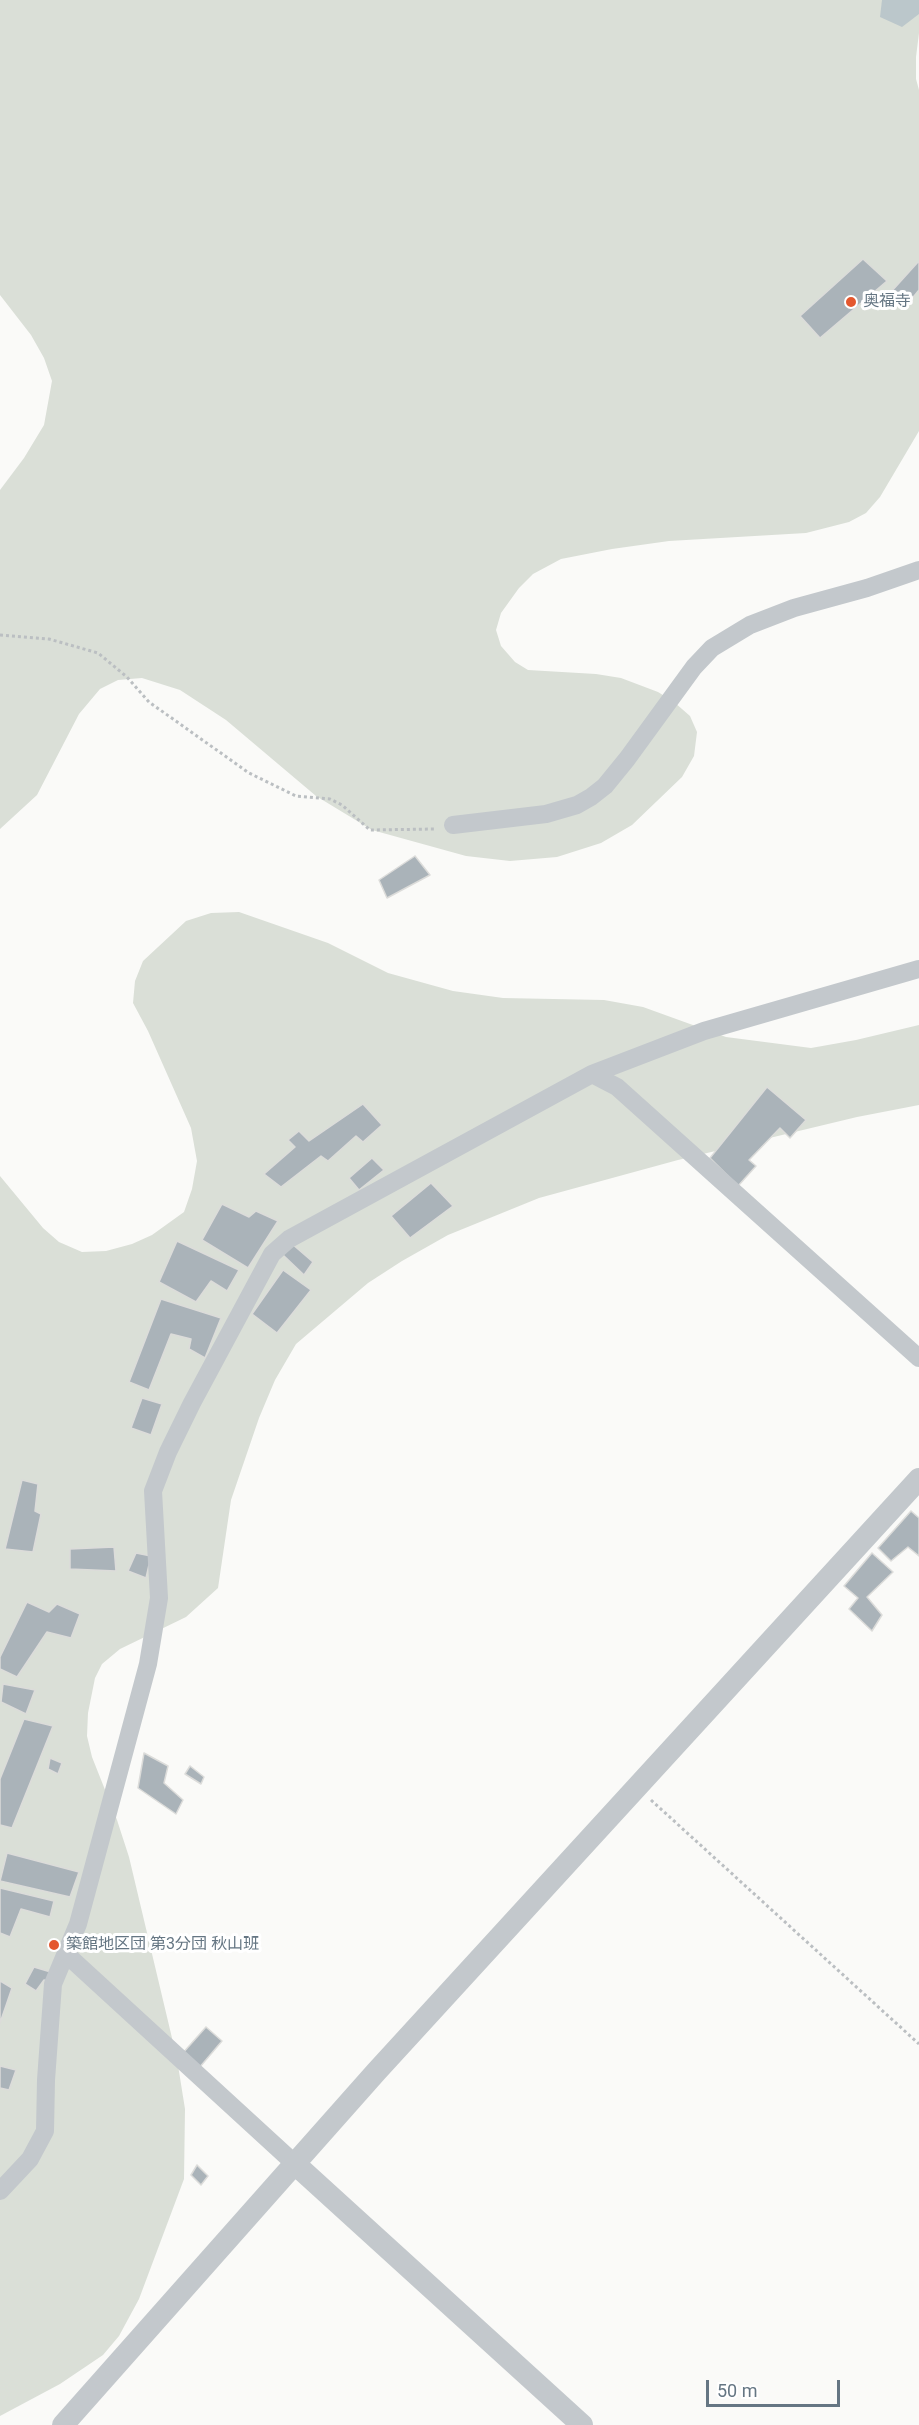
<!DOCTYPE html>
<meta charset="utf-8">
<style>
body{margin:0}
#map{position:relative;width:919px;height:2425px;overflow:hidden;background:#fafaf8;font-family:Roboto,sans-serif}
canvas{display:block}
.scale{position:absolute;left:706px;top:2380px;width:134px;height:27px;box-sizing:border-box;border:3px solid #657683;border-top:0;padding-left:8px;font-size:18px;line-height:21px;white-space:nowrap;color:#657683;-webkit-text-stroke:4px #fff;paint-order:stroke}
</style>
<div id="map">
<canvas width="919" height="2425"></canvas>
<div class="scale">50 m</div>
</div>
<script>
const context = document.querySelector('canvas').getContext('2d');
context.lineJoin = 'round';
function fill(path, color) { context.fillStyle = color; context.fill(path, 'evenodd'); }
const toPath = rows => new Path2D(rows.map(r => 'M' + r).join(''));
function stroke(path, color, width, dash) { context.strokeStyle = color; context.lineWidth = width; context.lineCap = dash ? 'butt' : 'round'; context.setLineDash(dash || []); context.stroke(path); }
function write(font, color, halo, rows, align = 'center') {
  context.font = font + ' Roboto,"Noto Sans JP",sans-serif'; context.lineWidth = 6; context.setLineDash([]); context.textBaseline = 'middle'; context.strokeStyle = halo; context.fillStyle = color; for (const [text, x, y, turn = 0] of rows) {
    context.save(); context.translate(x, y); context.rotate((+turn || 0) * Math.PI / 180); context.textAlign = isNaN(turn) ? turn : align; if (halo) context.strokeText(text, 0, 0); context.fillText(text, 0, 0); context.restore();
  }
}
const green = toPath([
 [0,0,919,0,919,33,916,57,916,79,919,90,919,431,880,497,866,513,849,522,806,533,669,541,612,549,561,559,533,574,519,588,501,613,496,630,501,646,515,662,528,670,596,674,621,678,658,692,674,702,690,716,697,732,694,756,682,777,632,825,601,843,557,857,510,861,466,856,372,830,316,796,226,720,180,690,142,678,118,680,100,689,79,714,37,795,0,829,0,490,24,458,44,425,52,381,44,358,31,335,0,295],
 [239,912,328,943,388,973,453,991,503,998,604,1000,643,1007,726,1037,811,1048,856,1040,919,1025,919,1105,857,1117,678,1160,539,1198,448,1235,402,1261,368,1283,296,1344,275,1380,259,1418,231,1500,218,1588,186,1617,120,1649,102,1664,95,1678,88,1713,87,1736,92,1757,117,1820,129,1857,177,2059,185,2109,184,2179,139,2299,119,2336,103,2355,60,2384,0,2416,0,1176,43,1228,59,1242,82,1252,106,1251,132,1244,152,1235,184,1212,192,1189,197,1161,191,1128,148,1031,133,1003,135,981,143,961,186,921,211,913]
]);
const water = toPath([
 [882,0,919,0,919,14,902,27,880,17]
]);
const building = toPath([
 [863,259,887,281,820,338,800,316,863,259],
 [919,261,919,290,906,306,890,293,919,261],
 [415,856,430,875,387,898,379,880,415,856],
 [767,1087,806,1120,790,1138,780,1128,749,1160,756,1166,738,1186,710,1158,767,1087],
 [363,1104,382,1125,363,1142,356,1136,328,1161,321,1156,281,1187,264,1174,295,1147,288,1140,299,1131,309,1141,363,1104],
 [372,1158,384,1170,359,1190,349,1178,372,1158],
 [431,1183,453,1206,410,1238,391,1216,431,1183],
 [222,1204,249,1217,256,1211,278,1221,248,1268,202,1240,222,1204],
 [177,1241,239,1270,227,1291,211,1281,196,1302,159,1282,177,1241],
 [291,1243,313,1262,304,1275,283,1255,291,1243],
 [283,1270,311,1290,277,1333,252,1314,283,1270],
 [161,1299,221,1318,205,1358,189,1349,191,1339,171,1334,149,1390,129,1382,161,1299],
 [142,1398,162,1404,151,1435,131,1428,142,1398],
 [22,1480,38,1484,35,1511,41,1514,33,1552,5,1549,22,1480],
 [911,1511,919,1518,919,1556,908,1547,891,1561,878,1548,911,1511],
 [114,1547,116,1571,70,1569,70,1549,114,1547],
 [136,1553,151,1556,146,1578,128,1571,136,1553],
 [872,1553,893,1572,867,1597,882,1615,872,1631,849,1609,858,1598,844,1586,872,1553],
 [27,1602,49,1612,57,1604,80,1614,71,1638,47,1632,17,1677,0,1669,0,1657,27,1602],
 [3,1684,35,1690,26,1714,1,1702,3,1684],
 [24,1719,53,1726,12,1828,0,1825,0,1779,24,1719],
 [144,1753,168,1766,164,1783,183,1800,176,1814,138,1788,144,1753],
 [50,1758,62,1763,58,1774,48,1769,50,1758],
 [190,1766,204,1777,201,1784,185,1774,190,1766],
 [7,1853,79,1872,70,1897,0,1881,7,1853],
 [0,1888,54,1901,50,1917,21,1909,10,1937,0,1933,0,1888],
 [34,1967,54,1973,50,1981,44,1980,36,1991,25,1984,34,1967],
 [0,1981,12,1988,0,2023,0,1981],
 [206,2027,222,2041,199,2068,182,2054,206,2027],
 [0,2066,16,2070,9,2090,0,2088,0,2066],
 [197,2165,208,2176,201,2185,191,2175,197,2165]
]);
const path = toPath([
 [0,635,49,639,98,653,127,677,149,702,249,773,296,796,330,799,342,805,370,830,435,829],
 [651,1800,919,2044]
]);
const minor = toPath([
 [453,825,546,814,577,805,591,797,605,786,627,759,694,667,712,648,750,625,794,608,867,588,919,570],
 [592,1074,704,1031,919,969],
 [66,1954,294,2163],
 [0,2191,30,2159,45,2131,46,2080,53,1984,78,1924,148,1664,159,1598,153,1491,168,1452,192,1403,272,1254,289,1239,592,1074,617,1087,919,1358]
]);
const tertiary = toPath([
 [294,2163,582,2425],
 [63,2425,376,2072,919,1479]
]);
const markers = [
 [851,302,6,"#e4572e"],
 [54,1945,6,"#e4572e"]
];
const poiNames = [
 ["奥福寺",863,302],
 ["築館地区団 第3分団 秋山班",66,1945]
];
fill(green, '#dadfd7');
fill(water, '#bbc7cb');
fill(building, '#aab3b9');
stroke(building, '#dcdcda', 1.5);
stroke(path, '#bbbfc2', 3, [3, 3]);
stroke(minor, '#c3c8cc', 18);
stroke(tertiary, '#c3c8cc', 22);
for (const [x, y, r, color] of markers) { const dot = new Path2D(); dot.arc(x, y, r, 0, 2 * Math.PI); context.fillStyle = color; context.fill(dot); stroke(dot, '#fff', 2); }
write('16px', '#657683', '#fff', poiNames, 'left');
</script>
